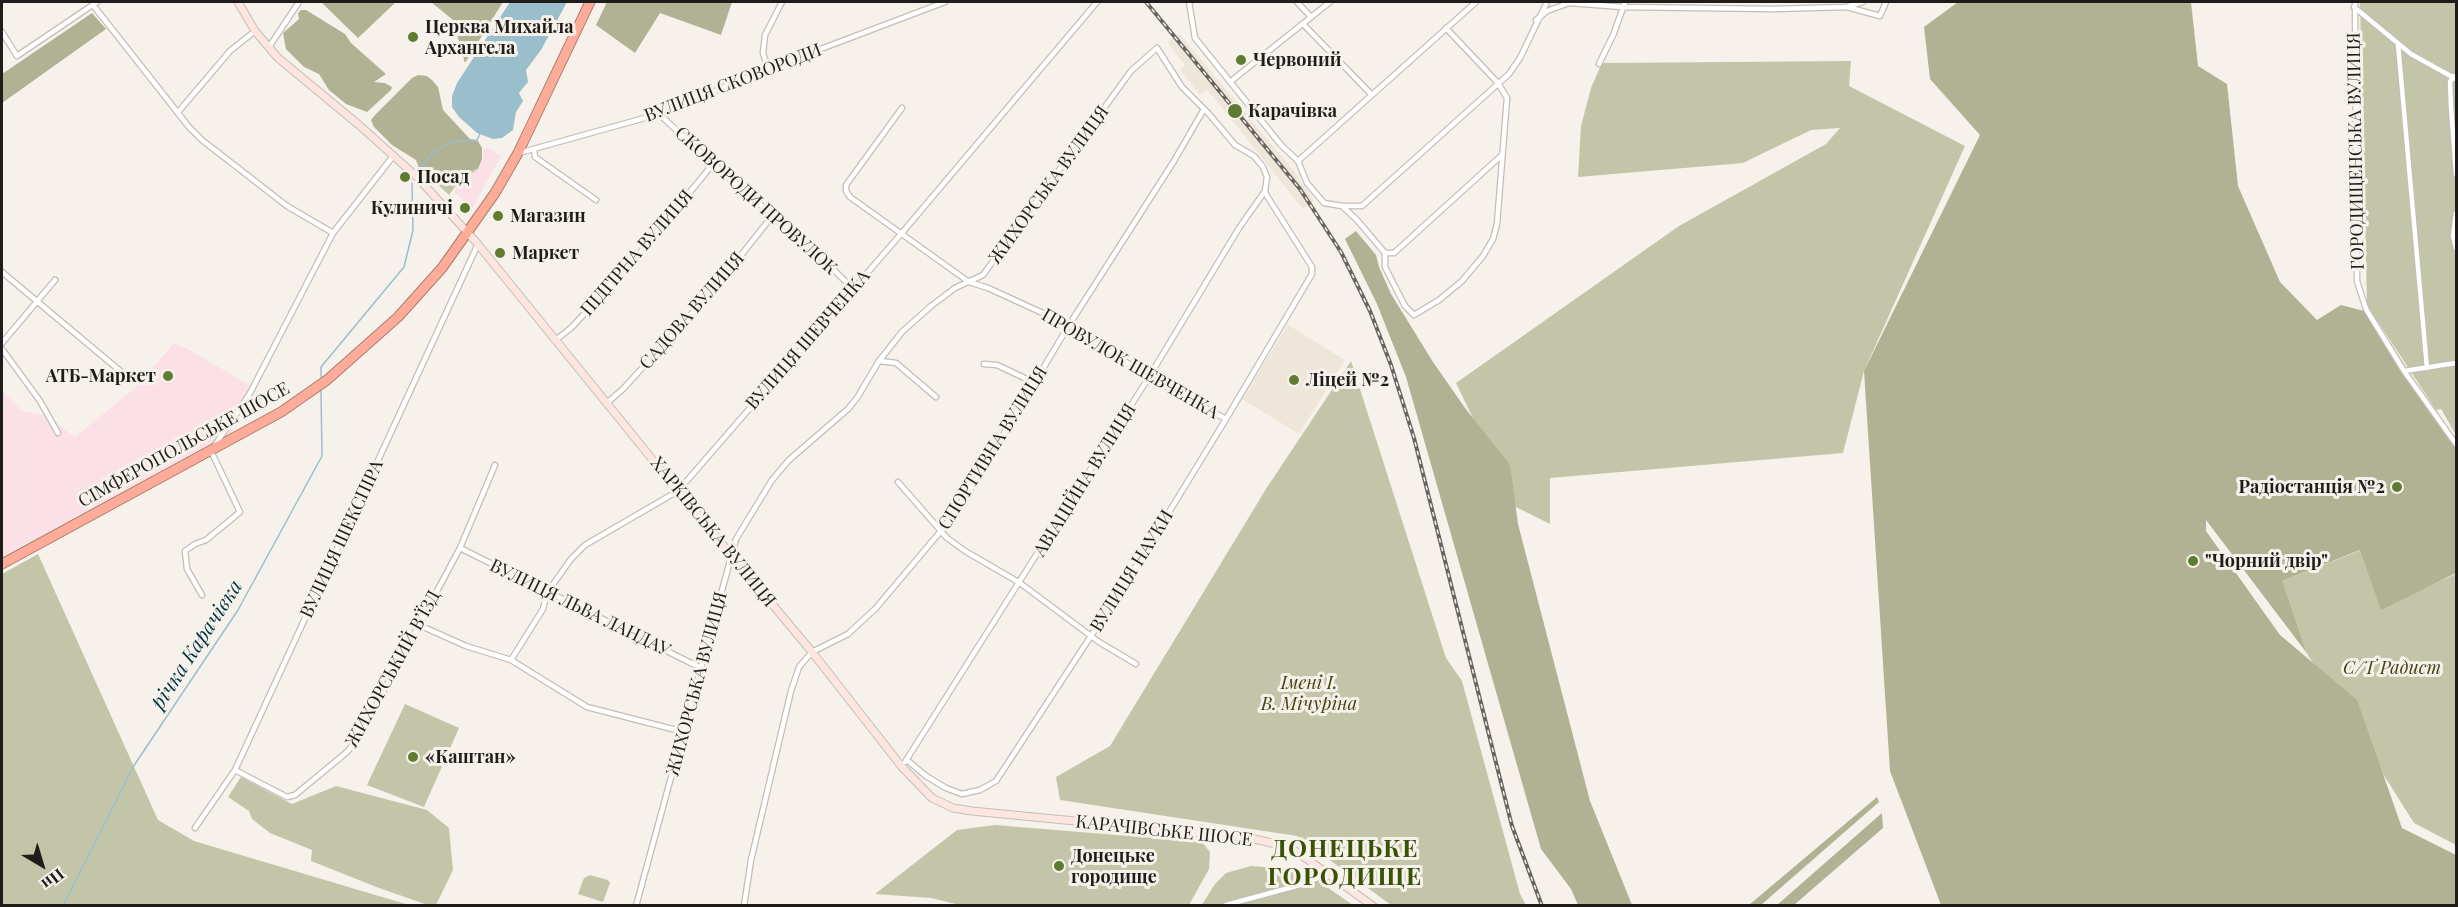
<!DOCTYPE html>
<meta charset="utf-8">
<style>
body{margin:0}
#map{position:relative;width:2458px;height:907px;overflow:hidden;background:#f6f2eb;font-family:"Playfair Display",serif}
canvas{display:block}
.frame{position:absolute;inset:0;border:3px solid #1f1d1b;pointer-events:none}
.north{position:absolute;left:12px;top:835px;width:60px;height:60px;-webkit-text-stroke:4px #f6f2eb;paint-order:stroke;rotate:142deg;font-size:16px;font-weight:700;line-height:24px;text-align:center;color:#1f1d1b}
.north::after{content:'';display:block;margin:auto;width:21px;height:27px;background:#1f1d1b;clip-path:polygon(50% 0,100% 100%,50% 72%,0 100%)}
</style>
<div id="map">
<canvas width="2458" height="907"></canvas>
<div class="frame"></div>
<div class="north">Пн</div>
</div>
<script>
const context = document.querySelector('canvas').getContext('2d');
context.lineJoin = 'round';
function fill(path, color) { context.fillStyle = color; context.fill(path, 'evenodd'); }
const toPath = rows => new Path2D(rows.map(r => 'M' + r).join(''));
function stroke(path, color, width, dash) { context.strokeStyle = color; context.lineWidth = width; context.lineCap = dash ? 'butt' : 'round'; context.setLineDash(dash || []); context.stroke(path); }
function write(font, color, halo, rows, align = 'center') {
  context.font = font + ' "Playfair Display",serif'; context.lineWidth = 6; context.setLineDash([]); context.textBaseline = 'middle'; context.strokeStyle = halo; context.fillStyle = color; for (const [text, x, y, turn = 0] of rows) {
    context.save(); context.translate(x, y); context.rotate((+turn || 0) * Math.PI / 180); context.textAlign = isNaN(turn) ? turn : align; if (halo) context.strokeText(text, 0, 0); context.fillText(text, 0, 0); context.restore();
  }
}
const commercial = toPath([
 [489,148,501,156,468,216,458,211,463,200,454,192,461,179,478,170,483,159,483,150],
 [174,343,188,349,251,386,232,432,2,557,2,391,22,411,45,415,75,437,135,388]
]);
const built = toPath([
 [1179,33,1293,170,1314,201,1303,209,1207,89,1200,95,1180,70,1185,65,1167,42],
 [1288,325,1345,360,1299,434,1242,399]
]);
const green = toPath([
 [2360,2,2456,2,2456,435,2441,409,2436,410,2367,305],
 [1851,61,1849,86,1965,146,1864,371,1843,453,1550,478,1550,524,1516,507,1456,383,1679,226,1826,144,1840,128,1811,130,1743,163,1578,177,1581,126,1591,88,1602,63],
 [453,170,469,172,478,170,461,179,449,195,434,181],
 [1351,361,1446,658,1462,681,1520,894,1526,905,1391,905,1297,836,1060,800,1056,777,1110,746,1266,489],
 [2364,549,2386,605,2456,574,2456,845,2414,823,2294,633,2282,581],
 [38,554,158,820,194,841,409,905,2,905,2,574],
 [405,704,459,728,424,807,367,785],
 [241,777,292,804,336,786,427,810,449,828,453,870,436,905,428,905,379,888,311,861,312,850,270,833,252,819,249,811,228,797],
 [995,825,1202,842,1210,852,1209,869,1189,905,964,906,931,898,875,894,957,830],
 [1251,866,1280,868,1318,881,1353,905,1201,906,1215,884,1226,873],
 [590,875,608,880,610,883,603,902,578,894,584,878]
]);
const forest = toPath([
 [321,2,396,2,358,38],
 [431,2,503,2,465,63,453,20],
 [607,2,732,2,721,35,660,13,635,53,596,25],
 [1958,2,2191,2,2198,66,2227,84,2238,186,2280,282,2317,320,2341,305,2372,313,2456,447,2456,573,2381,610,2360,550,2282,581,2306,652,2206,520,2206,531,2280,635,2357,700,2402,828,2456,855,2456,905,1941,905,1890,771,1864,371,1980,135,1930,79,1924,27],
 [301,10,306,10,345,34,351,43,386,74,374,82,385,83,392,87,391,90,367,112,346,104,329,90,319,74,304,67,286,49,283,33,299,19,298,13],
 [92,13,106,29,2,103,2,74],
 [418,75,427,76,432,80,438,87,443,110,470,139,478,141,482,148,482,159,478,169,469,172,453,170,430,181,421,173,416,160,392,145,374,127,371,120,375,115,412,78],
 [1356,231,1376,255,1379,267,1391,294,1433,362,1465,408,1510,465,1518,524,1590,801,1632,905,1578,905,1571,889,1541,849,1406,377,1377,304,1345,239],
 [1877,797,1879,802,1761,905,1749,905],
 [1882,813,1883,828,1794,905,1777,905]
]);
const water = toPath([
 [510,2,567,2,541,50,526,70,528,82,519,93,523,101,516,112,513,130,502,138,493,139,477,133,459,117,452,107,452,96,457,83]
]);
const stream = toPath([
 [418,170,434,152,446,144,460,141,477,140,480,134],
 [321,377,321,367,404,267,413,230,412,183],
 [63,906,133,767,238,610,322,456,321,390]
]);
const street = toPath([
 [1189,2,1195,38,1281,145,1298,161,1307,183,1324,203,1342,206,1357,220,1385,253,1385,267,1405,306,1414,315,1439,300,1462,281,1483,256,1493,239,1497,224,1507,98,1498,83,1446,28],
 [1297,2,1311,17],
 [2355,2,2357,281,2366,309,2404,371,2456,444],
 [93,5,189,127,202,140,287,206,333,233],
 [1849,6,1863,2],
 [2354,7,2411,54,2456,79],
 [1536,20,1547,11,1569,3,1623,7,1773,9,1847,7,1880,16,1886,2],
 [1303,24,1372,95],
 [2,32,17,56,97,2],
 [2398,44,2427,368],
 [269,47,299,2],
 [1599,64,1614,33,1625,2],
 [768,69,763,53,765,35,782,2],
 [2453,76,2450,82,2451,107,2456,174],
 [1230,82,1330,2],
 [902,108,846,185,846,191,850,197,969,282,988,288,1069,325,1149,377,1226,419],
 [179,111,230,51,255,31],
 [659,114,713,164,821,257,853,289],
 [534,149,535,157,596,200],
 [519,153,659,114,768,69,945,2],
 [1298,161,1476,2],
 [1342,206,1362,206,1509,74,1520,58,1547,2],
 [2456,213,2453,236,2456,248],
 [1385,253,1394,253,1502,155],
 [2,272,131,380],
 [557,339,572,327,634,260,713,164],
 [2,343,55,280],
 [2,349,40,401,58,433],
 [879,361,896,363,936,397],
 [984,364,997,365,1035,383],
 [2404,371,2456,363],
 [608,402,623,389,715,288,773,215],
 [898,482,947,538,965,551,1020,583,1099,642,1136,664],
 [460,548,701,668],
 [202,595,187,569,185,551,195,544,206,540,240,512,211,451,249,395,333,233,394,155],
 [419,625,466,646,511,660,587,707,684,732],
 [511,660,543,609,547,593,571,559,585,545,678,491,901,234,1097,2],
 [905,762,1149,377,1239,228,1265,191],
 [235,770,287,797,295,795,347,752,358,739,460,548,495,465],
 [195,828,235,770,478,244],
 [1226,905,1300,885,1328,874],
 [636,906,736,539,772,480,789,460,848,409,857,398,879,361,902,332,931,306,955,288,983,275,1131,71,1157,48,1182,87,1209,114,1235,145,1254,156,1263,167,1267,177,1265,191,1267,196,1312,267,1312,274,1226,419,1125,584,996,781,980,790,962,794,946,788,926,776,907,760],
 [744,906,751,860,791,691,799,667,812,652,848,634,876,608,940,532,972,487,1069,325,1174,161,1204,109]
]);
const secondary = toPath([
 [238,2,255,31,278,58,359,125,417,177,476,242,678,491,812,652,902,767,932,798,953,808,972,811,1250,838,1276,844,1297,852,1373,906]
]);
const highway = toPath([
 [2,564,281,412,327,380,398,317,442,268,495,193,518,153,590,2]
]);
const rail = toPath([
 [1146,2,1300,189,1341,252,1370,311,1391,365,1414,438,1512,826,1542,906]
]);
const markers = [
 [413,37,6,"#5f7b2f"],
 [1241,60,6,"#5f7b2f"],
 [1235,111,8,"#5f7b2f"],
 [405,177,6,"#5f7b2f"],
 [465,208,6,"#5f7b2f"],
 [498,216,6,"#5f7b2f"],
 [500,253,6,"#5f7b2f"],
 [168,376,6,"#5f7b2f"],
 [1294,380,6,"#5f7b2f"],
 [2397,487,6,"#5f7b2f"],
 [2193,561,6,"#5f7b2f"],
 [413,757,6,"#5f7b2f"],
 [1059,866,6,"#5f7b2f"]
];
const poiNames = [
 ["Церква Михайла",425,27],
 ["Архангела",425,48],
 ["Червоний",1253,60],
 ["Карачівка",1248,111],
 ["Посад",417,177],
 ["Кулиничі",453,208,"right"],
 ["Магазин",510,216],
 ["Маркет",512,253],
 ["АТБ-Маркет",156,376,"right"],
 ["Ліцей №2",1306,380],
 ["Радiостанцiя №2",2385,487,"right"],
 ["\"Чорний двір\"",2205,561],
 ["«Каштан»",425,757],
 ["Донецьке",1071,856],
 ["городище",1071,877]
];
const streetNames = [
 ["ВУЛИЦЯ СКОВОРОДИ",733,83,-21],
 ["ГОРОДИЩЕНСЬКА ВУЛИЦЯ",2356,151,-91],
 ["ЖИХОРСЬКА ВУЛИЦЯ",1049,185,-54],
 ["СКОВОРОДИ ПРОВУЛОК",756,201,42],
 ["ПІДГІРНА ВУЛИЦЯ",637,253,-49],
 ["САДОВА ВУЛИЦЯ",692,311,-49],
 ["ВУЛИЦЯ ШЕВЧЕНКА",808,340,-49],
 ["ПРОВУЛОК ШЕВЧЕНКА",1130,364,30],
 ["СІМФЕРОПОЛЬСЬКЕ ШОСЕ",184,445,-29],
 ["СПОРТИВНА ВУЛИЦЯ",993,448,-58],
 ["АВІАЦІЙНА ВУЛИЦЯ",1085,480,-58],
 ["ХАРКІВСЬКА ВУЛИЦЯ",713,532,51],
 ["ВУЛИЦЯ ШЕКСПІРА",342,539,-65],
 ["ВУЛИЦЯ НАУКИ",1132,571,-58],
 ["ВУЛИЦЯ ЛЬВА ЛАНДАУ",580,608,26],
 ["ЖИХОРСЬКИЙ В’ЇЗД",393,669,-61],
 ["ЖИХОРСЬКА ВУЛИЦЯ",697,684,-75],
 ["КАРАЧІВСЬКЕ ШОСЕ",1164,831,6]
];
const parkNames = [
 ["С/Т Радист",2392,668],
 ["Імені І.",1309,683],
 ["В. Мічуріна",1309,704]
];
const waterNames = [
 ["річка Карачівка",197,645,-57]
];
const districtNames = [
 ["ДОНЕЦЬКЕ",1345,850],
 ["ГОРОДИЩЕ",1345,878]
];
fill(commercial, '#fbe1e7');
fill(built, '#eee6d8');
fill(green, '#c3c5a9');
fill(forest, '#b0b293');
fill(water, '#9abecb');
stroke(stream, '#9abecb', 1.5);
stroke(street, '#c2beb7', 7);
stroke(secondary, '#c2beb7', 9);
stroke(highway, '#af7a6d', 11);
stroke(street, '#fff', 4.5);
stroke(secondary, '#fee6e0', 7);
stroke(highway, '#fdac99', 9);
stroke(rail, '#676461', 4);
stroke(rail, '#f6f2eb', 1.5, [4.5]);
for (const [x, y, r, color] of markers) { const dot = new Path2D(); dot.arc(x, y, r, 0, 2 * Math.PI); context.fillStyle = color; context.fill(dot); stroke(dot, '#f6f2eb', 2); }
write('bold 18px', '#1f1d1b', '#f6f2eb', poiNames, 'left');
write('18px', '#1f1d1b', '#f6f2eb', streetNames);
write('italic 18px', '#42430e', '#f6f2eb', parkNames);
write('italic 20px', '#003343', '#f6f2eb', waterNames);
context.letterSpacing = '1.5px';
write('bold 24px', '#3a5205', '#f6f2eb', districtNames);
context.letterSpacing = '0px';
</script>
